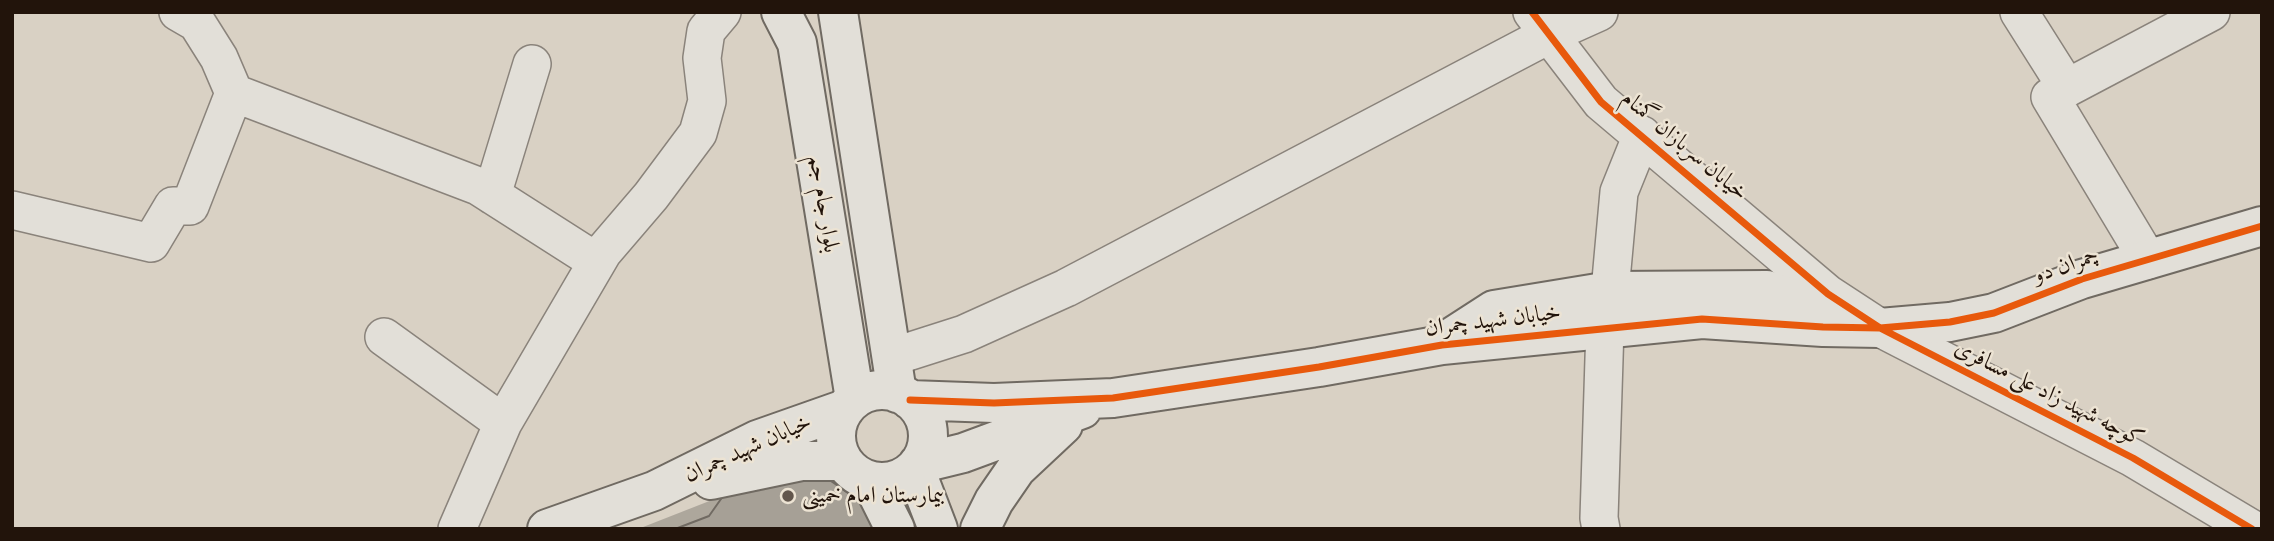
<!DOCTYPE html>
<meta charset="utf-8">
<style>
body{margin:0}
#map{position:relative;width:2274px;height:541px;overflow:hidden;background:#d9d1c4;font-family:"Gentium Book Plus",serif}
canvas{display:block}
.frame{position:absolute;inset:0;border:14px solid #22140b;pointer-events:none}
</style>
<div id="map">
<canvas width="2274" height="541"></canvas>
<div class="frame"></div>
</div>
<script>
const context = document.querySelector('canvas').getContext('2d');
context.lineJoin = 'round';
function fill(path, color) { context.fillStyle = color; context.fill(path, 'evenodd'); }
const toPath = rows => new Path2D(rows.map(r => 'M' + r).join(''));
function stroke(path, color, width, dash) { context.strokeStyle = color; context.lineWidth = width; context.lineCap = dash ? 'butt' : 'round'; context.setLineDash(dash || []); context.stroke(path); }
function write(font, color, halo, rows, align = 'center') {
  context.font = font + ' "Gentium Book Plus",Amiri,serif'; context.lineWidth = 5; context.setLineDash([]); context.textBaseline = 'middle'; context.strokeStyle = halo; context.fillStyle = color; for (const [text, x, y, turn = 0] of rows) {
    context.save(); context.translate(x, y); context.rotate((+turn || 0) * Math.PI / 180); context.textAlign = isNaN(turn) ? turn : align; if (halo) context.strokeText(text, 0, 0); context.fillText(text, 0, 0); context.restore();
  }
}
const shadow = toPath([
 [842,449,886,481,905,529,638,529]
]);
const building = toPath([
 [818,472,864,504,873,529,675,529,709,516,728,489,818,472]
]);
const street = toPath([
 [178,12,197,23,219,58,234,93,478,186,597,262],
 [1532,12,1601,102,1828,294,1880,328,2133,458,2252,529],
 [2019,12,2067,88],
 [492,195,532,64],
 [12,210,151,243,173,206,190,206,234,93],
 [2148,260,2050,97,2211,12],
 [1610,291,1619,192,1642,135],
 [384,337,503,423],
 [892,357,964,334,1066,288,1550,34,1599,12],
 [457,529,503,423,603,252,651,196,698,133,707,101,702,58,706,31,722,12],
 [1601,529,1599,518,1605,327]
]);
const secondary = toPath([
 [781,12,797,43,855,399],
 [838,12,897,393],
 [1446,341,1494,310,1610,291,1767,290,1840,315],
 '836 436a46 46 0 1 1 92 0a46 46 0 1 1-92 0Z',
 [910,400,994,403,1113,398,1319,367,1442,345,1702,319,1823,327,1880,328,1950,322,1994,313,2082,279,2262,226],
 [918,464,963,453,1082,409],
 [915,469,938,529],
 [711,480,802,461,843,461],
 [871,481,895,529],
 [547,529,654,491,757,440,845,409],
 [980,529,994,501,1016,469,1063,425]
]);
const cycleway = toPath([
 [1532,12,1601,102,1828,294,1880,328,2133,458,2252,529],
 [910,400,994,403,1113,398,1319,367,1442,345,1702,319,1823,327,1880,328,1950,322,1994,313,2082,279,2262,226]
]);
const markers = [
 [788,496,7,"#62564c"]
];
const streetNames = [
 ["خیابان سربازان گمنام",1684,146,40],
 ["بلوار جام جم",823,204,81],
 ["چمران دو",2066,266,-19],
 ["خیابان شهید چمران",1493,321,-7],
 ["کوچه شهید زاد علی مسافری",2049,394,27],
 ["خیابان شهید چمران",748,449,-24]
];
const poiNames = [
 ["بیمارستان امام خمینی",802,496]
];
fill(shadow, '#0003');
fill(building, '#a6a096');
stroke(building, '#706a62', 2);
stroke(street, '#8a837b', 40);
stroke(secondary, '#706a62', 42);
stroke(street, '#e2dfd8', 37);
stroke(secondary, '#e2dfd8', 38);
stroke(cycleway, '#e8590c', 7);
for (const [x, y, r, color] of markers) { const dot = new Path2D(); dot.arc(x, y, r, 0, 2 * Math.PI); context.fillStyle = color; context.fill(dot); stroke(dot, '#ece3d3', 2.5); }
write('23px', '#22140b', '#ece3d3', streetNames);
write('23px', '#22140b', '#ece3d3', poiNames, 'left');
</script>
